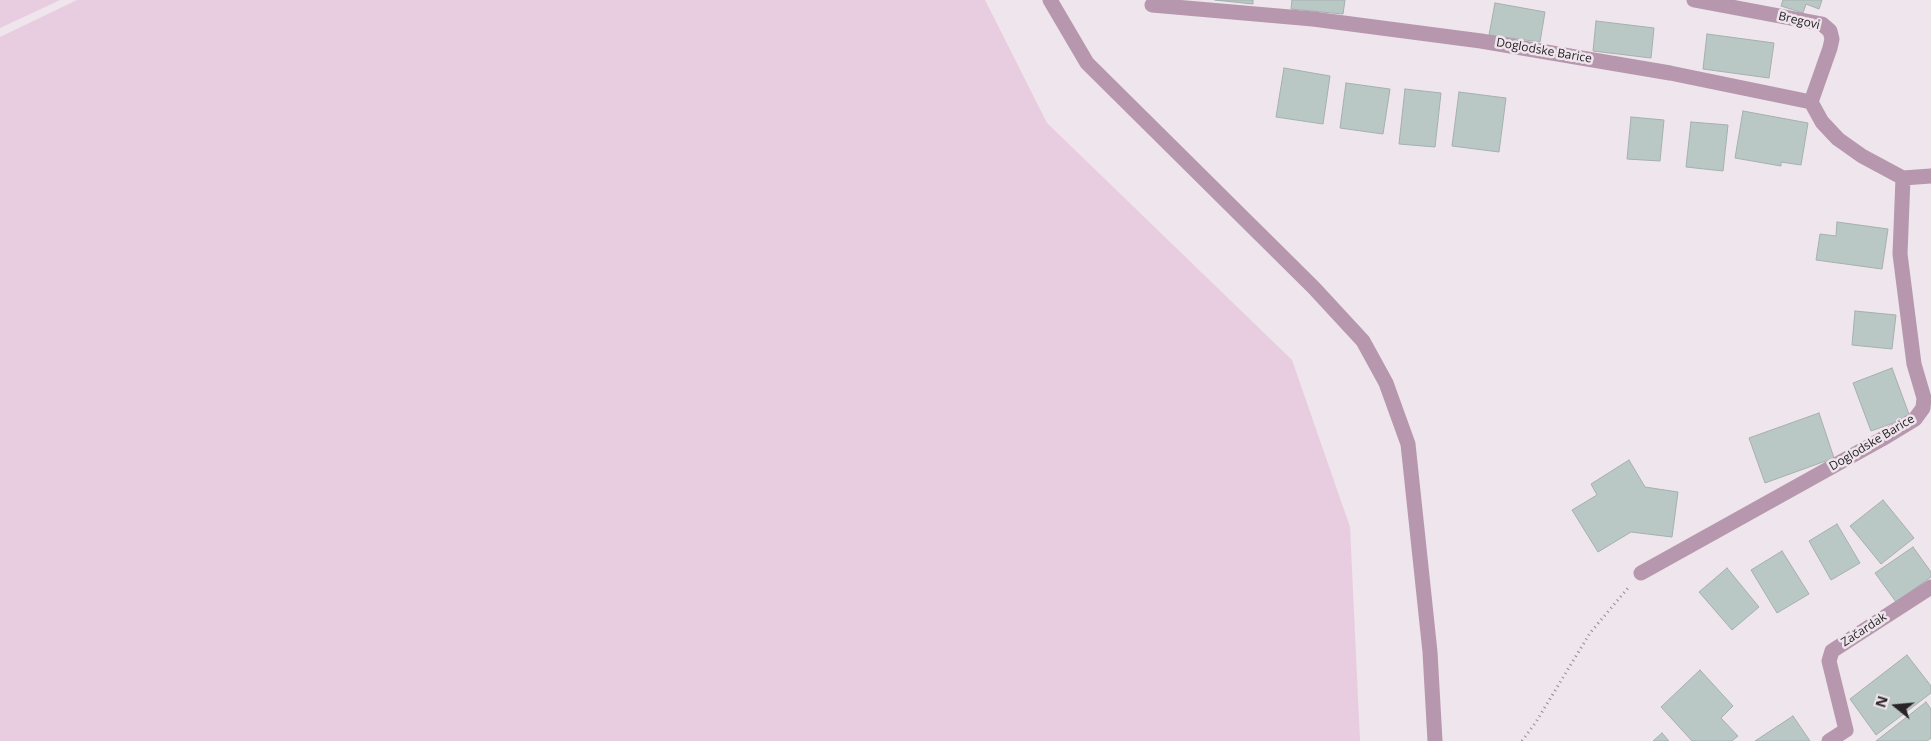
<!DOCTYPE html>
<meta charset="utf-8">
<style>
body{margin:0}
#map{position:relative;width:1931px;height:741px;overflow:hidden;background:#efe5ec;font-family:"Open Sans",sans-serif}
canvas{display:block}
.north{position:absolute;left:1871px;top:681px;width:50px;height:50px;-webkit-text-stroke:4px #efe5ec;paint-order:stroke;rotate:287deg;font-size:14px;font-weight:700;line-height:20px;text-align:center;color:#272326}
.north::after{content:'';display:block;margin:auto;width:18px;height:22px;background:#272326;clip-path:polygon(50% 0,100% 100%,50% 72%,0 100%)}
</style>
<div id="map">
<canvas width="1931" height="741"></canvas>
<div class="north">N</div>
</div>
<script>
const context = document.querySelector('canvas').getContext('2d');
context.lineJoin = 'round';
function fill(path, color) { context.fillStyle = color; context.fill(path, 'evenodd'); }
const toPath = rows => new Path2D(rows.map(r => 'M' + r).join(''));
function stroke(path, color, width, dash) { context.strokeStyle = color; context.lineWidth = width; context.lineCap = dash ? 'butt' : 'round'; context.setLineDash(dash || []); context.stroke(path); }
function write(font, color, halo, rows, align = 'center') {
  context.font = font + ' "Open Sans",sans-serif'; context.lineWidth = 5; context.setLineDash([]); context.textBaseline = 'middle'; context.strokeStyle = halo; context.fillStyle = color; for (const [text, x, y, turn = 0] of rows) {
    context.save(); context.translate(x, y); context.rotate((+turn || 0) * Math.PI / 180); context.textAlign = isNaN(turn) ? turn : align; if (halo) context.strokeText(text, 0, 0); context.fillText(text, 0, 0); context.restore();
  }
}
const green = toPath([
 [0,0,60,0,0,28],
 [77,0,985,0,1047,123,1292,360,1350,527,1360,741,0,741,0,37]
]);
const building = toPath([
 [1215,0,1253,0,1253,4,1215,0],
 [1292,0,1345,0,1343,14,1291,9,1292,0],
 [1783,0,1822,0,1819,9,1806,4,1803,13,1781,6,1783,0],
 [1495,3,1545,12,1540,42,1489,35,1495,3],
 [1596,21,1654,28,1651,58,1593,51,1596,21],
 [1707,34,1774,43,1769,78,1703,69,1707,34],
 [1284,68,1330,76,1323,124,1276,117,1284,68],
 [1346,83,1390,89,1383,134,1340,128,1346,83],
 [1405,89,1441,93,1435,147,1399,144,1405,89],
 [1459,92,1506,98,1499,152,1452,146,1459,92],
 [1743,111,1808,123,1801,165,1781,162,1781,166,1735,158,1743,111],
 [1631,117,1664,120,1660,161,1627,159,1631,117],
 [1691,122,1728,125,1723,171,1686,167,1691,122],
 [1837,222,1888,229,1882,269,1816,260,1820,234,1836,236,1837,222],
 [1855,311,1896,315,1892,349,1852,345,1855,311],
 [1892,368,1910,417,1871,431,1853,383,1892,368],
 [1819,413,1834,458,1765,483,1749,438,1819,413],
 [1629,460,1645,487,1678,492,1672,537,1631,532,1598,552,1572,510,1597,495,1591,484,1629,460],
 [1883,500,1914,538,1881,564,1850,526,1883,500],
 [1837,524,1860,563,1831,580,1809,541,1837,524],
 [1913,547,1931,572,1931,577,1896,602,1875,573,1913,547],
 [1782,551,1809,594,1777,613,1751,570,1782,551],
 [1727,568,1759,607,1732,630,1699,592,1727,568],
 [1907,655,1931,686,1931,693,1876,735,1850,699,1907,655],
 [1700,670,1733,706,1721,718,1738,736,1732,741,1692,741,1661,707,1700,670],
 [1926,702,1931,709,1931,738,1927,741,1876,741,1926,702],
 [1793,716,1810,741,1755,741,1793,716],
 [1662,733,1669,741,1653,741,1662,733]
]);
const path = toPath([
 [1522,741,1536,722,1590,633,1628,588]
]);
const minor = toPath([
 [1050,0,1087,63,1314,288,1363,341,1386,383,1408,444,1430,652,1435,741],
 [1694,0,1822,24,1830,31,1832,39,1830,48,1811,102],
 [1152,5,1313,19,1481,41,1670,73,1811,102],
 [1811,102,1822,122,1838,139,1862,156,1903,178,1931,176],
 [1641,573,1882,439,1915,419,1923,408,1924,398,1914,364,1900,254,1903,178],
 [1829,741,1846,730,1829,661,1832,651,1931,587]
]);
const streetNames = [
 ["Bregovi",1799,21,13],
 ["Doglodske Barice",1544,51,10],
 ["Doglodske Barice",1872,443,-31],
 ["Začardak",1864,630,-33]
];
fill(green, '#e8cce0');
fill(building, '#bac8c5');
stroke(building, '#a4b0ae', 1);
stroke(path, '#928b90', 3, [1, 4]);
stroke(minor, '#b697ad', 15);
write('12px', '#272326', '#efe5ec', streetNames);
</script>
